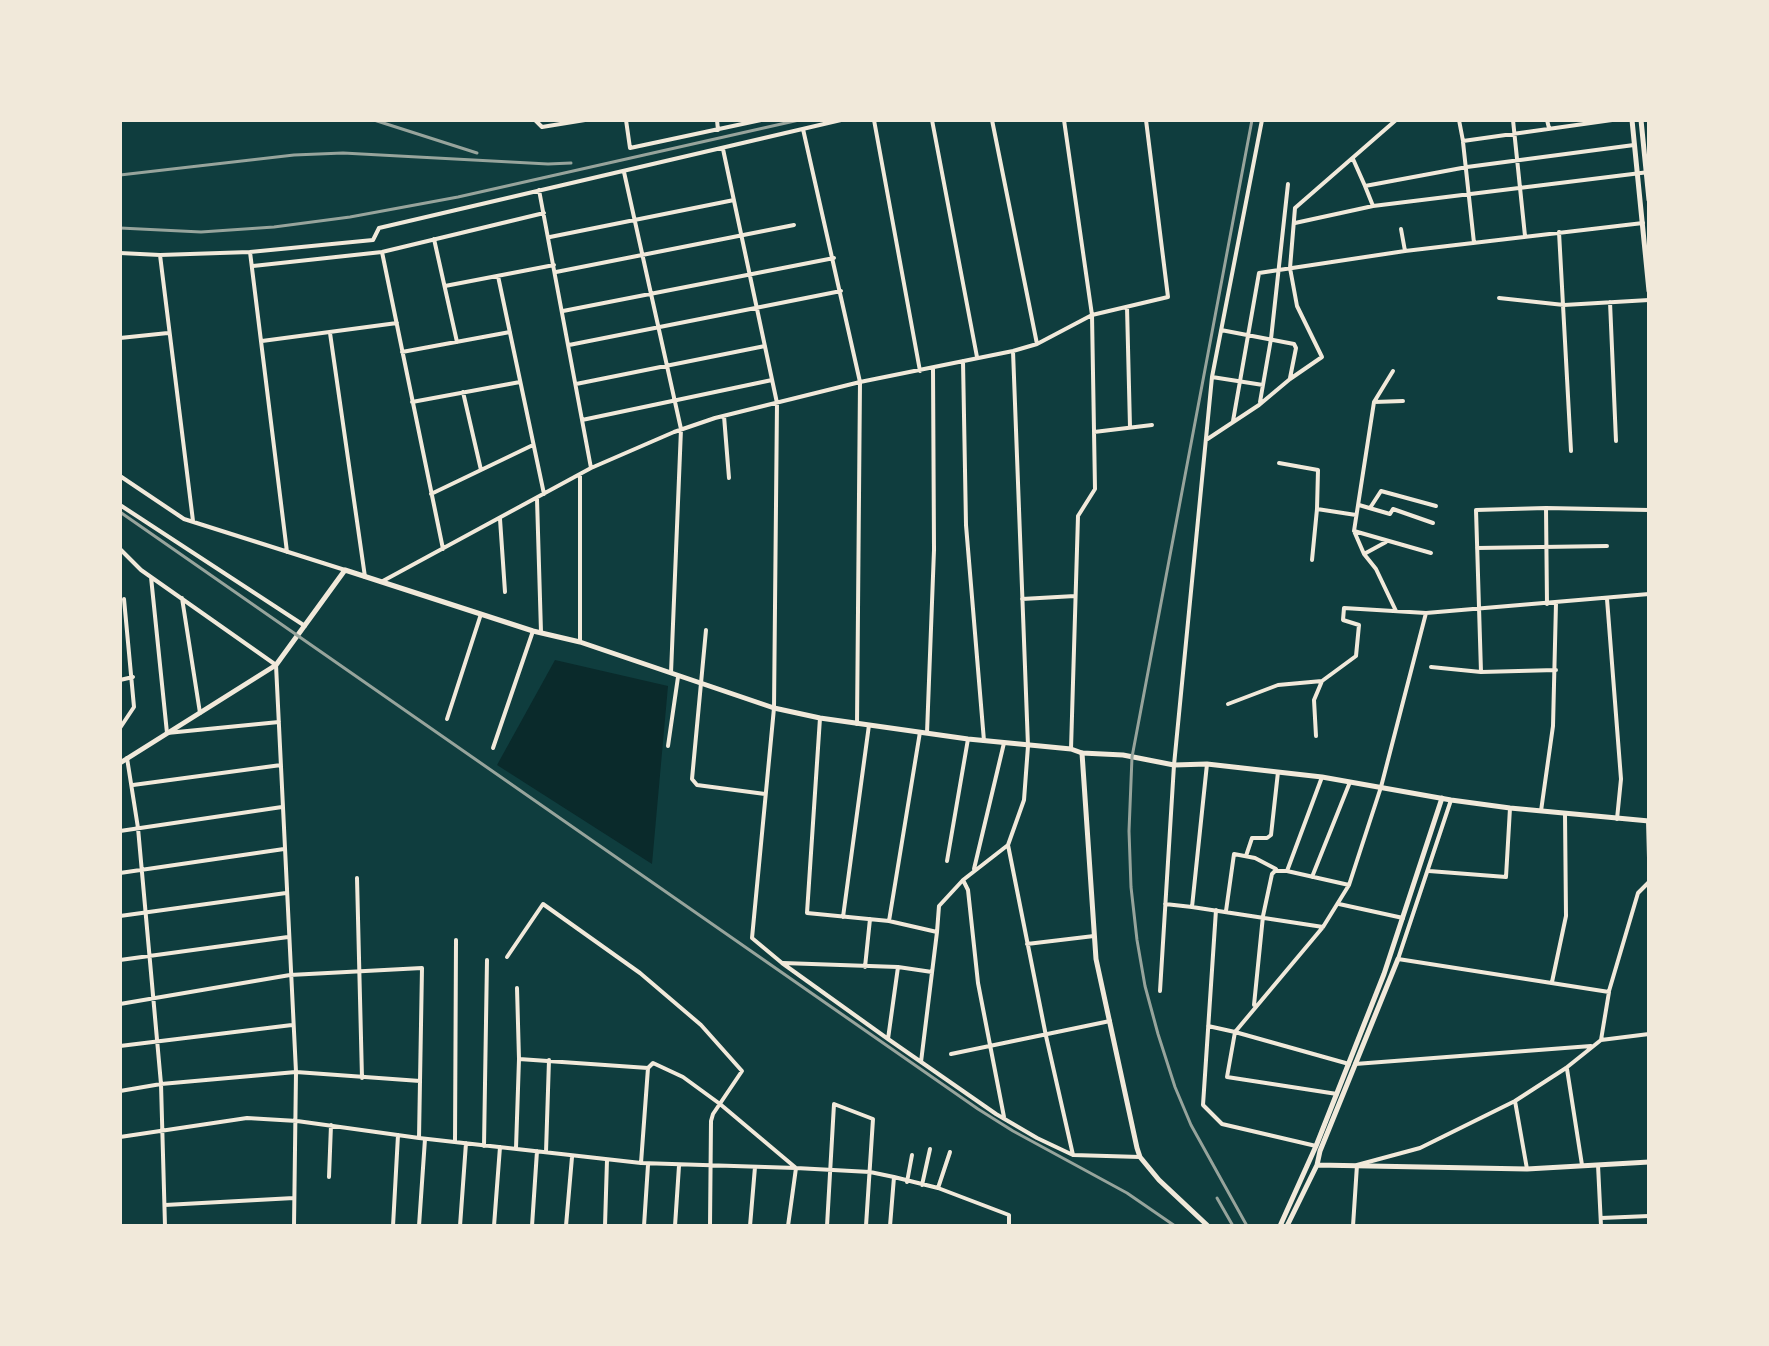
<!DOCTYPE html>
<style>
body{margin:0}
#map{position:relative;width:1769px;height:1346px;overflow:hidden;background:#0f3d3e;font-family:"Crimson Pro",serif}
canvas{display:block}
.frame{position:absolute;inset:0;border:122px solid #f1e9da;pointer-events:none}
</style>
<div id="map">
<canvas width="1769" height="1346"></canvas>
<div class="frame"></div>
</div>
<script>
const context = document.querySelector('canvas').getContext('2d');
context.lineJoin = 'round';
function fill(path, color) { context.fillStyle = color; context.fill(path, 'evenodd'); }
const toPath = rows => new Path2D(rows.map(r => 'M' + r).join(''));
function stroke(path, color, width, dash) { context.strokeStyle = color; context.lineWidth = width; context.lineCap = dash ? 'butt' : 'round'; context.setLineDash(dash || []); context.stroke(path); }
const water = toPath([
 [555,660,668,686,652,864,497,765]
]);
const minor = toPath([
 [535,120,542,127,585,120],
 [626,120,630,148,761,120],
 [717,120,718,130],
 [874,120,920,371],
 [932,120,977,357],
 [992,120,1037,344],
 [1064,120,1092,315,1095,489,1078,516,1071,749],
 [1459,120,1463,141,1612,120],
 [1513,120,1525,236],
 [1547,120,1549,128],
 [803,129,860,382,857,724],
 [1463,142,1474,243],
 [723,149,777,403,774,708,752,938,782,963,888,1039,996,1114,1037,1138,1073,1155,1140,1157],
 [1353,159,1365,186],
 [624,172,681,429,671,673],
 [539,190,591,468],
 [1373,206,1365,186,1467,167,1634,145],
 [1295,223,1373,206,1649,172],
 [1401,229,1405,251],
 [1559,232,1571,451],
 [550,237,734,200],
 [434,239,457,342],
 [250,252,287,552],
 [382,252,443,549],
 [120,253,160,255,250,252,373,240,379,228,841,120],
 [160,255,193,521],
 [253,266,382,252,544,213],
 [556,272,794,225],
 [498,276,544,494],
 [445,286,554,265],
 [1499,298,1564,305,1649,300],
 [1610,302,1616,441],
 [1127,307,1130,427],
 [563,311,834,258],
 [1221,330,1294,344,1296,348,1290,378],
 [330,333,365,577],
 [120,338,168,333],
 [262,341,397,323],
 [569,345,841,291],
 [402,352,510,332],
 [963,361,966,525,984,741],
 [1393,371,1374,402,1354,531,1364,554,1376,569,1396,611],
 [1212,377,1263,385],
 [576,384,765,346],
 [463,392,481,470],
 [412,402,520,382],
 [1260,402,1271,339,1288,184],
 [1374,402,1403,401],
 [724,416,729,478],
 [582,420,772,380],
 [1233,421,1259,273,1405,251,1643,223],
 [1094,432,1152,425],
 [1206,440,1259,405,1290,379,1322,357,1297,306,1290,268,1295,208,1396,120],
 [1279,463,1318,470,1317,509,1312,560],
 [120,476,184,519,345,570],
 [431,494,533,445],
 [537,499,541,632],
 [120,505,305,626],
 [1359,505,1390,514,1393,509,1433,523],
 [1370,508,1381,491,1436,506],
 [1546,508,1547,604],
 [1317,509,1356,515],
 [500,519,505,592],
 [1354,531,1431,553],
 [1477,548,1607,546],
 [120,549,141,570,276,665,296,1072,294,1226],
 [1364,554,1386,542],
 [151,577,167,733,279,722],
 [381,582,591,468,674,432,715,418,860,382,1013,351,1037,344,1092,315,1168,297,1146,120],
 [182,598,200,713],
 [1022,599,1075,596],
 [1607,599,1621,779,1617,819],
 [706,630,692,779,697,785,765,794],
 [580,642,580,476],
 [1431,667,1481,672,1556,670],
 [1481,672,1476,510,1546,508,1649,510],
 [120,680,133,677],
 [1228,704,1278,685,1322,681,1356,656,1359,625,1343,620,1344,608,1426,613,1649,594],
 [820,718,807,913,889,921,937,932,939,906,963,880,1008,845,1024,800,1028,746,1013,351],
 [447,719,481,614],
 [120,728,134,707,124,599],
 [927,733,934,550,933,369],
 [1316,736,1314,700,1322,681],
 [668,746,678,677],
 [493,748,533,631],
 [127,758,138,828,161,1084,165,1226],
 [1322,777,1287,871,1349,885],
 [133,785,281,765],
 [1451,800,1398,959,1609,992,1601,1040],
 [1541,811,1553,726,1556,603],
 [1648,821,1649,858],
 [120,831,282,807],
 [1008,845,1046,1036,1073,1155],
 [1246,856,1252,838,1267,838,1271,835,1278,772],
 [947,861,968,739],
 [974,869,1004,743],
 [1429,871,1506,877,1510,808],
 [120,873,284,849],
 [1312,877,1350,782],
 [357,878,362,1078],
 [963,880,968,890,978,983,1004,1117],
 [1165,904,1192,907,1207,764],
 [1339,904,1403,918],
 [1192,907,1323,927],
 [1216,910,1203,1105,1222,1124,1316,1146],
 [1226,911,1234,854,1255,858,1276,869],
 [120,916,286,893],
 [843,917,869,725],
 [889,921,920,732],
 [1027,944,1094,936],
 [507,957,543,904,640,973,701,1025,742,1071,713,1114,711,1121,710,1226],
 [120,960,288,937],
 [783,963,898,967,932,972],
 [865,967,870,919],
 [1552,982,1566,916,1565,814],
 [1160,991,1174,765,1212,377,1262,120],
 [1609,991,1638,893,1649,882],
 [120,1004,290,975,422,968,419,1138],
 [1254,1005,1263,916,1272,874,1275,871,1287,871],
 [1208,1026,1235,1032,1323,927,1349,885,1381,787,1426,613],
 [888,1039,898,967],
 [120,1046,292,1025],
 [951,1054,1110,1021],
 [519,1059,648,1068],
 [921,1062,937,932],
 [1355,1064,1591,1046],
 [1567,1069,1582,1165],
 [120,1091,161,1084,296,1072,420,1081],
 [1337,1094,1227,1077,1235,1032,1349,1064],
 [1515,1101,1527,1169],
 [120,1137,247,1118,297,1121,419,1138,641,1163,796,1168,788,1226],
 [455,1142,456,940],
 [484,1146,487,960],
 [516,1148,519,1059,517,988],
 [546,1152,549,1060],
 [641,1163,648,1068,653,1063,683,1077,720,1104,796,1168,870,1172,894,1177],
 [1598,1165,1601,1226],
 [329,1177,331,1125],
 [907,1182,912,1155],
 [922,1185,930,1149],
 [938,1188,950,1152],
 [165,1205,294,1198],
 [1601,1218,1649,1216],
 [393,1226,398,1135],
 [419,1226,425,1139],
 [460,1226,466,1143],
 [494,1226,500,1147],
 [532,1226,537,1151],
 [566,1226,572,1157],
 [605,1226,607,1160],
 [644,1226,648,1165],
 [675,1226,679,1166],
 [750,1226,755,1167],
 [827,1226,834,1104,873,1119,866,1226],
 [890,1226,894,1177,938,1188,1009,1215,1009,1226],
 [1353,1226,1357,1165,1420,1148,1515,1101,1566,1068,1601,1040,1649,1034]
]);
const tertiary = toPath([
 [1632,120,1649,291],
 [1641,120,1649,200],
 [1082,753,1096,959,1137,1148,1140,1157,1159,1180,1208,1226],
 [1317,1165,1527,1169,1649,1162],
 [1280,1226,1316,1146,1384,974,1442,798],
 [1287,1226,1317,1165,1320,1151,1398,959]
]);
const secondary = toPath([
 [120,763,276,665,345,570,533,631,580,642,774,708,820,718,968,739,1071,749,1082,753,1123,755,1174,765,1207,764,1322,777,1451,800,1510,808,1649,821]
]);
const rail = toPath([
 [374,120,477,153],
 [120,175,294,155,343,153,548,164,571,163],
 [120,228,201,232,274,227,350,217,458,197,799,120],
 [120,512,978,1109,1013,1131,1127,1193,1175,1226],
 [1217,1198,1233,1226],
 [1247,1226,1191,1125,1175,1087,1158,1034,1145,986,1137,940,1131,887,1129,831,1132,757,1252,120]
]);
fill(water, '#0a2a2b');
stroke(minor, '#f1e9da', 4);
stroke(tertiary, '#f1e9da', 5);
stroke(secondary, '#f1e9da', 5);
stroke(rail, '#97a49c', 3);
</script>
